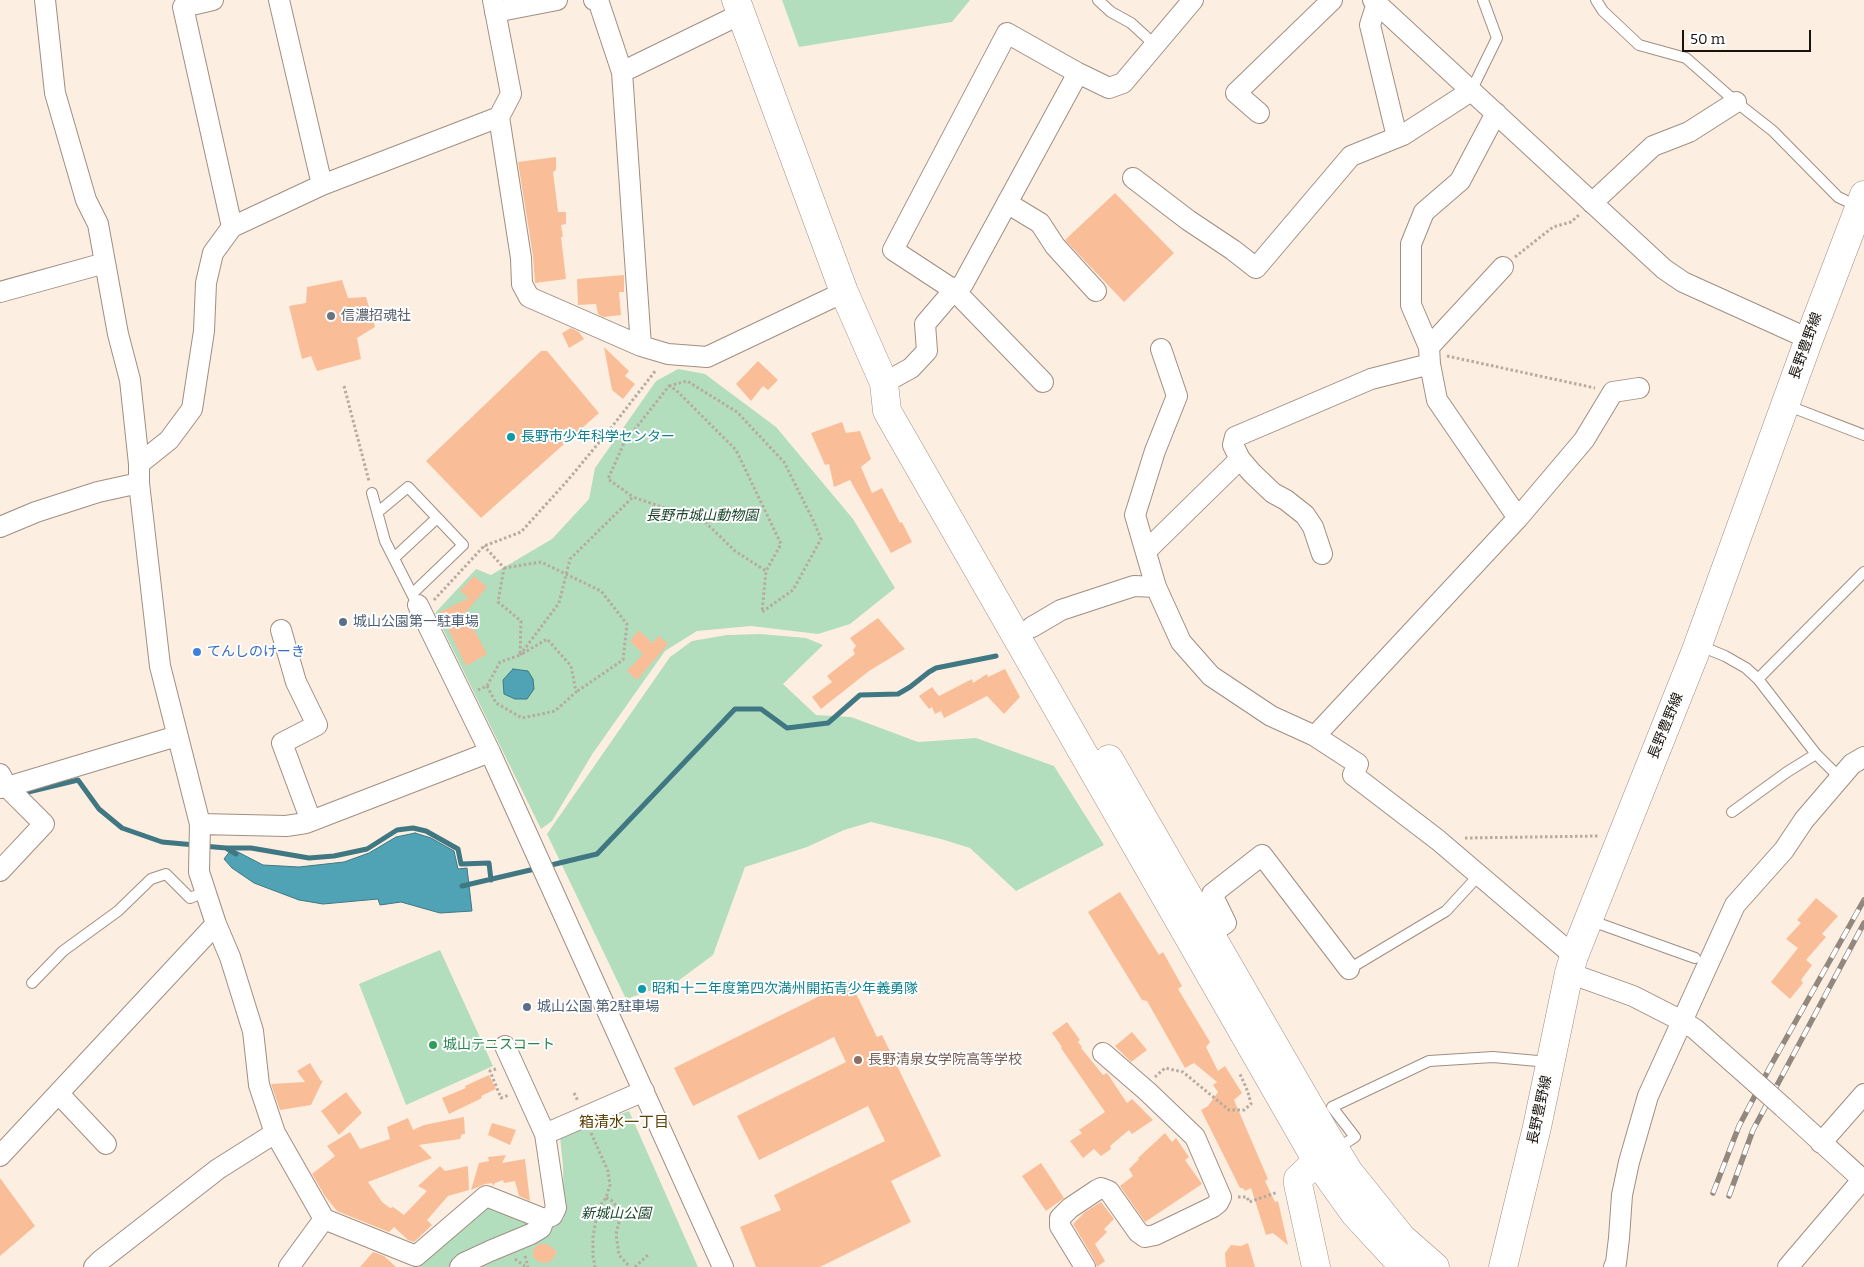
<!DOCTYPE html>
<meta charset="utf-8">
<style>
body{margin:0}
#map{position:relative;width:1864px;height:1267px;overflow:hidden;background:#fdeee2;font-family:Bitter,serif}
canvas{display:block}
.scale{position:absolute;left:1682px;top:30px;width:129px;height:22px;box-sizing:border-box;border:2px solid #19130e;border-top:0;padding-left:6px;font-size:15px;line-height:18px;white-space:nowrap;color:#19130e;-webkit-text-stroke:4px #fefefe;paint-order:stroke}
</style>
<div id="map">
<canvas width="1864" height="1267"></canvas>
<div class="scale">50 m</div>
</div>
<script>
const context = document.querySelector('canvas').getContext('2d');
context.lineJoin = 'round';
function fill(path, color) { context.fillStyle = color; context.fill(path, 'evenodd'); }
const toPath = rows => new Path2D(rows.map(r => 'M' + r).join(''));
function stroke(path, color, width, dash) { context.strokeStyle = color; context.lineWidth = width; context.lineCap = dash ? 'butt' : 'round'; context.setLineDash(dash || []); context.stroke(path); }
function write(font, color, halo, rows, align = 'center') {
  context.font = font + ' Bitter,"Noto Sans JP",serif'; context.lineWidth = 4; context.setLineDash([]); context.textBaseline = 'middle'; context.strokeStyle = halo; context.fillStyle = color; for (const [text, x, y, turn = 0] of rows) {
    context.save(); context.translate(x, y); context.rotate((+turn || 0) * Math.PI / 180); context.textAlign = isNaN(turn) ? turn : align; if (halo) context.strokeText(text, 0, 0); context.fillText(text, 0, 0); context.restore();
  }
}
const green = toPath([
 [782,0,970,0,952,22,799,47],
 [678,369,705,374,776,427,853,519,895,588,850,624,818,634,751,626,697,631,665,651,593,753,552,821,541,829,435,613,476,569,491,575,552,539,589,499,595,468,656,381],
 [760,634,806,638,823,645,783,684,816,715,851,717,918,742,976,738,1054,766,1104,845,1016,891,970,848,941,839,871,822,844,830,807,847,745,867,713,955,678,981,626,999,547,834,670,657,692,641,727,635],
 [440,950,493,1066,406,1105,359,984],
 [629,1111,698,1267,419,1267,477,1214,488,1208,541,1228,555,1227,564,1218,563,1165,560,1137]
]);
const water = toPath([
 [513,669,528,671,533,679,534,689,527,699,515,699,504,694,503,680,513,669],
 [415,833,431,838,454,851,458,869,467,868,472,911,440,913,401,902,380,905,378,899,323,904,299,900,254,883,232,868,224,859,230,851,238,852,263,865,299,867,344,862,369,853,396,837,415,833]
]);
const stream = toPath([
 [24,793,78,780,99,809,122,828,162,842,195,845],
 [203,846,226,848,236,854],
 [226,848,251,848,309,858,334,856,367,849,397,830,413,828,426,831,458,849,461,864,489,863,491,880],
 [547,866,597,854,735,709,761,709,787,728,828,723,860,695,898,694,910,687,929,672,936,668,996,656],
 [462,886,539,868]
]);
const building = toPath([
 [556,157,556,170,553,172,558,212,566,212,566,224,561,225,563,237,561,237,566,279,535,283,533,256,518,162],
 [1115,193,1174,253,1124,302,1065,240],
 [624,275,624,292,619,292,621,315,603,317,598,314,596,304,578,305,577,279],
 [342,280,348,298,366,297,375,327,357,338,361,359,317,371,311,356,302,359,289,306,306,303,307,287],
 [571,328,579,332,584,339,569,348,562,333],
 [604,347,629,371,625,376,635,384,623,399,612,390],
 [541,351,547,351,599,413,481,518,426,461],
 [758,361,778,380,768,390,763,386,751,401,736,384],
 [842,422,846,433,860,431,871,459,861,467,872,493,882,488,900,523,902,522,912,542,891,553,850,480,834,487,829,464,825,465,811,433],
 [474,576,487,587,465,613,487,654,466,666,440,612,469,598,460,591],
 [878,618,905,649,869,671,821,709,812,697,832,682,827,676,855,654,853,650,856,646,850,638],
 [639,630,652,643,659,636,668,644,637,680,627,671,643,654,630,641],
 [1005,669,1020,697,1004,714,987,696,944,718,941,711,935,714,932,707,929,709,919,696,932,687,939,696,972,679,973,683,987,674,988,677],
 [1120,892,1159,955,1163,952,1182,986,1178,989,1210,1042,1206,1047,1218,1071,1225,1066,1242,1093,1234,1100,1268,1179,1265,1181,1275,1202,1278,1201,1288,1245,1273,1233,1266,1235,1251,1188,1245,1191,1243,1188,1240,1188,1201,1110,1208,1106,1218,1092,1213,1085,1217,1082,1194,1063,1185,1068,1147,1001,1142,1000,1088,912],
 [1816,898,1838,916,1822,934,1826,937,1806,960,1812,965,1801,980,1803,983,1790,999,1771,982,1798,948,1786,939,1801,923,1797,920],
 [850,981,877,1037,882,1035,941,1156,891,1181,911,1222,820,1267,756,1267,740,1227,781,1210,774,1195,885,1141,868,1106,759,1160,737,1116,846,1062,834,1037,693,1106,674,1068],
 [1067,1022,1080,1040,1078,1042,1082,1047,1081,1048,1103,1075,1107,1073,1127,1103,1132,1099,1153,1120,1132,1134,1129,1130,1110,1146,1111,1149,1101,1156,1094,1149,1083,1158,1070,1141,1082,1133,1079,1130,1105,1112,1061,1048,1062,1047,1052,1033],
 [1132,1032,1147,1050,1131,1062,1115,1046],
 [310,1063,321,1081,323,1080,311,1105,280,1110,271,1084,305,1082,297,1071],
 [489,1075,496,1089,481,1096,482,1098,449,1114,442,1098,466,1088,465,1086],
 [346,1092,362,1113,339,1135,321,1111],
 [464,1117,465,1134,462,1134,460,1139,419,1145,432,1158,368,1182,382,1202,390,1208,393,1207,404,1215,427,1191,418,1186,440,1166,445,1171,468,1166,469,1190,448,1196,427,1220,432,1225,414,1242,408,1240,394,1227,389,1232,337,1211,325,1196,312,1174,335,1156,327,1146,350,1132,360,1149,390,1139,387,1127,408,1118,413,1130,424,1125],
 [492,1123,516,1130,510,1145,488,1135],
 [1165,1133,1172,1142,1176,1138,1189,1157,1185,1160,1202,1184,1145,1222,1120,1186,1133,1176,1129,1169,1139,1159,1138,1158],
 [506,1155,502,1163,525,1159,530,1201,519,1196,515,1181,504,1183,503,1180,495,1183,493,1186,492,1183,485,1184,471,1190,479,1163,489,1161,488,1157],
 [1041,1163,1064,1198,1046,1211,1022,1176],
 [0,1178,35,1226,0,1256],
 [1101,1202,1114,1219,1104,1229,1107,1232,1095,1244,1105,1261,1097,1267,1095,1261,1073,1224,1085,1212],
 [1248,1243,1255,1267,1226,1267,1225,1253,1231,1245,1241,1246],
 [540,1244,547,1244,556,1251,555,1257,547,1263,539,1262,533,1257,533,1251,536,1246],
 [373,1252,384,1256,396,1267,360,1267]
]);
const path = toPath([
 [1515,257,1553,227,1571,222,1580,214],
 [1447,356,1595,388],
 [344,386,369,481],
 [669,386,687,381,737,412,784,462,813,520,821,539,793,590,762,612,766,571],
 [504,568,541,562,601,591,627,624,623,660,576,692],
 [434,600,484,546,521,532,568,480,611,428,656,370],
 [520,655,559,603,570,559,633,497,705,522,735,551,766,571,781,544,736,450,676,390,669,386,624,443,608,479,633,497],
 [487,686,496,703,522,718,555,711,576,692,571,666,547,639,522,654],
 [478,690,487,686,500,662,520,655,521,621,498,602,504,568,484,546],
 [1465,838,1598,836],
 [496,1069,490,1071,501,1098,509,1095],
 [1155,1077,1165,1068,1183,1072,1229,1110,1244,1110,1251,1104,1248,1092,1240,1074],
 [574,1093,578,1101],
 [591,1133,608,1171,610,1185,606,1198,598,1208,593,1237,593,1256,595,1267],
 [1238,1197,1247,1197,1249,1202,1278,1192],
 [606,1198,611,1200,619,1209,619,1222,616,1234,619,1255,630,1267],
 [525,1256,528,1267],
 [515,1259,526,1267],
 [635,1267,649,1254]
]);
const lane = toPath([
 [1098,0,1111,12,1131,23,1155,45],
 [1596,0,1603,11,1639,45,1686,58,1736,102,1773,131,1838,197,1857,206],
 [1471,91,1497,38,1483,0],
 [1786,405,1864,435],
 [372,493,385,541,414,598],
 [378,512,408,487,463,545,412,594],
 [394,558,437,518],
 [1698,645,1725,656,1746,668,1758,679,1816,754],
 [1758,679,1864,572],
 [1732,812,1787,772,1816,754,1840,778],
 [1589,920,1695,958],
 [1349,969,1446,911,1479,875],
 [32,983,63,951,118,911,151,879,166,874,190,898,205,892],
 [1336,1149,1355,1137,1332,1107,1429,1061,1493,1057,1549,1062]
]);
const street = toPath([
 [45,0,55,93,86,200,98,224,118,334,130,380,139,464,139,483,160,666,200,824,199,872,216,924,230,957,253,1031,259,1085,275,1133,324,1219,289,1267],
 [213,0,183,7,232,227],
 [279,0,322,185],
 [594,0,599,3,622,72,741,14],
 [1373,0,1664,269,1683,282,1809,339],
 [1377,3,1370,25,1397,137],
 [495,12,557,0],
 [622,72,641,346],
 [1259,113,1236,93,1332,0],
 [1496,113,1460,181,1424,212,1411,244,1411,305,1429,347,1430,364,1437,400,1518,518],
 [499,117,521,258,522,284,529,297,641,346,668,354,707,357,844,292],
 [1133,178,1188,220,1233,250,1256,268,1351,156,1403,135,1471,91],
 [1007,203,1040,223,1055,246,1096,291],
 [1592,203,1653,146,1689,132,1736,102],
 [0,292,105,263],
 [1429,347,1503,267],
 [1161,349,1177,396,1155,451,1135,515,1156,587,1181,642,1211,676,1271,716,1315,736,1358,764,1353,775,1438,840,1574,956],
 [1043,382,954,290,893,250,1007,33,1078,73,1109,88,1123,83,1193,0],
 [884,383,911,368,927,351,925,324,954,290,963,284,1078,73],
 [139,464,169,440,192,409,204,331,206,283,213,253,232,227,322,185,499,117,511,94,493,0],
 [0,527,36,512,98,492,139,483],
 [1146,551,1240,459],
 [1322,554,1313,527,1305,515,1286,500,1273,493,1252,473,1240,459,1233,445,1235,437,1371,379,1430,364],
 [418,605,490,752,723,1267],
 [1032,627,1061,610,1134,586,1156,587],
 [281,630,296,682,317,725,282,743,311,821],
 [1315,736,1518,518,1584,440,1613,392,1639,388],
 [0,774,7,787,177,736],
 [0,788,7,787,44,824,0,871],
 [200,824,286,826,306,823,490,752],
 [1210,934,1226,923,1212,894,1262,855,1349,969],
 [1569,973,1633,996,1682,1021,1695,1029,1756,1083],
 [505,1046,545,1134],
 [59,1094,106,1144],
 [1783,1107,1864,1181],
 [1821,1143,1864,1094],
 [0,1156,216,924],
 [324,1219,416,1256,486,1196,544,1219,552,1216,556,1208,545,1134,644,1091],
 [94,1267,100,1261,218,1169,275,1133],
 [460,1267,464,1263,490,1251,531,1234,541,1228,544,1219],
 [1085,1267,1060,1226,1060,1218,1070,1208,1097,1190,1101,1188,1109,1191,1138,1232,1145,1237,1155,1235,1213,1207,1218,1203,1221,1197,1195,1137,1148,1092,1103,1053],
 [1614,1267,1616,1263,1619,1238,1622,1195,1629,1162,1648,1096,1735,905,1784,850,1804,820,1852,764,1864,757],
 [1788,1267,1863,1179]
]);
const secondary = toPath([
 [736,0,844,292,884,383,887,411,1317,1161,1355,1214,1404,1267],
 [1109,759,1325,1133,1349,1172,1402,1238,1435,1267],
 [1316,1267,1298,1184,1298,1179,1317,1161,1332,1152],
 [1503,1267,1537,1127,1569,973,1574,956,1695,653,1809,339,1864,195]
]);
const rail = toPath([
 [1713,1193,1739,1126,1770,1067,1864,900],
 [1729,1196,1753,1130,1864,923]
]);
const streetBridge = toPath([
 [1756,1083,1783,1107]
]);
const markers = [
 [331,316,5,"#6b7280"],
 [511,437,5,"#0f9aa8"],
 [343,622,5,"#5c6f8a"],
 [197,652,5,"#3f7fe0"],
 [642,989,5,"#0f9aa8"],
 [527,1007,5,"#5c6f8a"],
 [433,1045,5,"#2e9e5b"],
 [858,1060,5,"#8d6e63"]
];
const worshipNames = [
 ["信濃招魂社",341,316]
];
const streetNames = [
 ["長野豊野線",1806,346,-70],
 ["長野豊野線",1666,726,-68],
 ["長野豊野線",1540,1110,-78]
];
const cultureNames = [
 ["長野市少年科学センター",521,437],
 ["昭和十二年度第四次満州開拓青少年義勇隊",652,989]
];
const parkNames = [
 ["長野市城山動物園",702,516],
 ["新城山公園",616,1214]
];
const serviceNames = [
 ["城山公園第一駐車場",353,622],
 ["城山公園 第2駐車場",537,1007]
];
const shopNames = [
 ["てんしのけーき",207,652]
];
const leisureNames = [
 ["城山テニスコート",443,1045]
];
const educationNames = [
 ["長野清泉女学院高等学校",868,1060]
];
const neighbourhoodNames = [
 ["箱清水一丁目",624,1123]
];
fill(green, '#b2debe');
fill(water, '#4fa3b5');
stroke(water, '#3f7883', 1);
stroke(stream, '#3f7883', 5);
fill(building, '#f9be97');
stroke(lane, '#a08f81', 12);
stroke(street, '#a08f81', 22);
stroke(secondary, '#a08f81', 29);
stroke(path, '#b7aaa1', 3, [2.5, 2.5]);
stroke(lane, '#fff', 10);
stroke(street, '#fff', 20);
stroke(secondary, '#fff', 28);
stroke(rail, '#93887f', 5.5);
stroke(rail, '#fefefe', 4, [11]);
stroke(streetBridge, '#a08f81', 22, []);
stroke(streetBridge, '#fff', 20);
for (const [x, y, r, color] of markers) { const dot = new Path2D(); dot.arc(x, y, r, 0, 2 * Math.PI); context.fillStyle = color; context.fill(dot); stroke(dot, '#fefefe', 2); }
write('14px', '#5b616d', '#fefefe', worshipNames, 'left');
write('14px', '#19130e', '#fefefe', streetNames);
write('14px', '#0d838f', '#fefefe', cultureNames, 'left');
write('italic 14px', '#18452a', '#fefefe', parkNames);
write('14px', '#4e5e75', '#fefefe', serviceNames, 'left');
write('14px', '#366cbe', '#fefefe', shopNames, 'left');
write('14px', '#27864d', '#fefefe', leisureNames, 'left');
write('14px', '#785e54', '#fefefe', educationNames, 'left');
write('15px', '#594000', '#fefefe', neighbourhoodNames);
</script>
